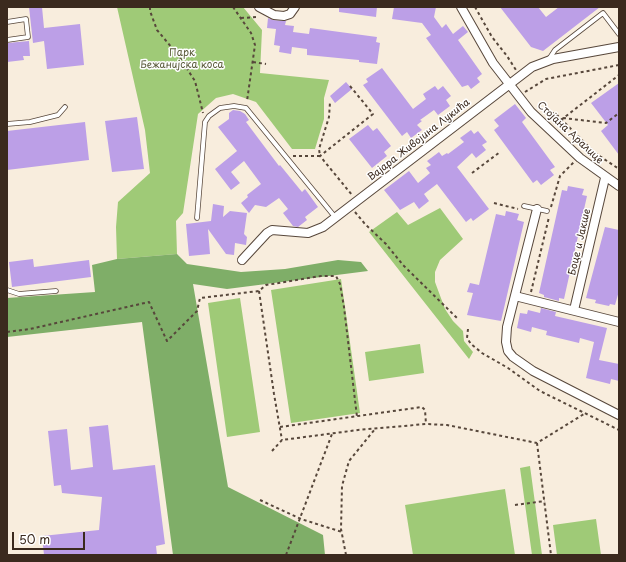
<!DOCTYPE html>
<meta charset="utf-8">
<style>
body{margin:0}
#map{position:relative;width:626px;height:562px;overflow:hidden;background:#f8eddd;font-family:"Playpen Sans",sans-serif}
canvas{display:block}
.frame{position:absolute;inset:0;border:8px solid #3b2a1e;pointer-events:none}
.scale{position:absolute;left:12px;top:532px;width:73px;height:18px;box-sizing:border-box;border:2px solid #3b2a1e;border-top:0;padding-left:5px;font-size:12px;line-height:14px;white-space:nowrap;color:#3b2a1e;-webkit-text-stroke:3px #fff;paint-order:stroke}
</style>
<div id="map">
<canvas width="626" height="562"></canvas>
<div class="frame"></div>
<div class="scale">50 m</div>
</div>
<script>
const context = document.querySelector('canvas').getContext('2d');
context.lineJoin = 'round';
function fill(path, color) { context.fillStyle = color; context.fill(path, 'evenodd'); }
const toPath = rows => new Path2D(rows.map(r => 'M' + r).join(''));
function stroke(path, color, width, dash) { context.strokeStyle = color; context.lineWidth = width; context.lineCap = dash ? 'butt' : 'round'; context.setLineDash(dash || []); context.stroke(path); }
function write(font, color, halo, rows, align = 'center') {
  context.font = font + ' "Playpen Sans",sans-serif'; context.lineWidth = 3; context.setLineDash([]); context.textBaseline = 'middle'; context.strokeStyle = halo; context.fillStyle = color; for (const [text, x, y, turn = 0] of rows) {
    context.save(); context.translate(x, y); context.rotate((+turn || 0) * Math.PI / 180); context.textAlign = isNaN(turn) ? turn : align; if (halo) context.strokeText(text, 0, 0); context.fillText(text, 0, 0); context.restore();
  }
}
const green = toPath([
 [117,7,243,7,262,30,260,73,329,80,324,98,324,119,315,149,292,149,256,102,233,94,216,98,198,114,183,213,176,221,177,254,117,259,116,227,118,202,150,173,145,130],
 [440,208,463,239,440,260,435,272,435,282,445,309,453,321,463,331,464,341,473,352,469,359,369,232,397,212,408,225],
 [341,279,360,413,291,423,271,290],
 [240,298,260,432,227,437,208,303],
 [420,344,424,373,369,381,365,352],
 [530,466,542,555,532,555,520,468],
 [505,489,515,555,413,555,405,505],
 [596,519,601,555,557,555,553,525]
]);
const forest = toPath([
 [177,254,187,264,241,272,285,269,338,260,361,262,368,271,227,289,193,284,228,487,323,535,325,555,173,555,142,322,7,337,7,298,95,292,92,265,117,259]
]);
const building = toPath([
 [29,7,42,7,44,28,80,24,84,65,47,69,44,41,33,43],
 [339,7,377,7,376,17,339,12],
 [394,7,436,7,434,17,442,28,446,24,453,34,463,26,468,32,458,40,482,74,477,78,480,82,471,89,468,85,462,87,426,38,431,35,422,23,392,19],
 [500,7,538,7,546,17,559,7,600,7,543,51,531,47],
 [268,18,273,20,286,21,285,25,294,26,293,32,309,34,310,28,377,37,376,42,380,43,377,64,359,62,359,60,307,55,307,49,292,47,291,54,279,52,280,46,274,45,276,29,267,28],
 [29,41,30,56,23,56,24,60,7,62,7,43],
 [382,68,413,109,426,99,423,94,435,86,438,90,443,86,451,96,446,100,450,106,438,115,434,110,420,120,422,121,417,125,422,130,411,138,407,132,402,136,363,85,368,82,366,79],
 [346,82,352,89,335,103,330,96],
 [619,83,619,155,601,131,608,125,591,103],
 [515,104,526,118,522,122,555,167,550,170,554,175,541,185,537,180,533,183,494,130,499,126,494,120],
 [233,110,240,111,245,114,249,120,246,122,279,166,280,165,302,192,305,189,318,207,305,217,307,220,298,227,293,226,283,213,288,209,279,198,266,207,255,205,249,213,241,203,248,197,247,195,261,184,244,161,231,172,240,183,231,190,215,169,237,151,218,127,229,119,229,113],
 [137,117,144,169,112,172,105,121],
 [85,122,89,160,7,170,7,131],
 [368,125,373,131,377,128,391,146,384,152,387,156,372,168,349,139],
 [471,130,474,134,478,131,482,136,487,142,482,145,486,150,476,158,472,153,457,167,489,209,473,221,471,218,466,222,437,184,424,194,429,201,419,209,414,202,400,210,384,190,409,171,418,183,430,173,426,168,431,165,427,161,439,152,442,156,447,153,448,154,464,142,460,138],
 [568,186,584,189,582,195,587,196,564,299,559,298,559,301,544,297,544,295,539,293,562,190,567,191],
 [213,204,224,206,223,217,230,211,247,213,244,234,247,237,246,245,235,243,234,255,226,254,208,229,210,254,189,256,186,224,211,221],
 [506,211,519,214,517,220,524,222,501,321,467,315,473,293,467,292,470,283,479,285,496,214,505,216],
 [605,227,619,230,619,291,615,305,610,304,609,306,595,303,596,300,586,298],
 [33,259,34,267,89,260,91,277,12,287,9,262],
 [541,308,556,312,555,316,607,328,599,360,619,364,619,381,611,379,610,384,586,378,594,342,580,338,579,343,546,335,547,331,532,327,531,332,517,328,520,313,527,314,528,310,540,313],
 [108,425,113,470,155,465,165,544,156,546,157,555,44,555,42,536,99,530,102,497,62,493,61,485,54,486,48,431,67,429,71,470,93,467,89,427]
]);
const path = toPath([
 [150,7,150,11,157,30,178,55,195,81,203,113],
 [233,7,251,33,255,45,247,101],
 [475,7,492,37,507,56,516,70],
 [241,18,258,17],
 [253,62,266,64],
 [350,86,373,114,320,156,352,195],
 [525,92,546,79,619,65],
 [545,113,555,113,595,153,619,169],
 [563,118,606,123,619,113],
 [561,120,619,75],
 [293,156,320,156,319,149,329,117,330,102],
 [472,173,500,152],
 [494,203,518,209],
 [551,207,560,176,574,162],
 [355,212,365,224,386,244,403,265,458,319],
 [259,291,274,394,282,440],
 [531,292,549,217],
 [468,329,467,338,471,344,482,353,508,368,540,391,619,430],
 [7,332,30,329,149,302,167,341,197,311,200,298,259,291,266,285,321,276,336,276,340,284,344,307,357,417],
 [280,427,422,407,425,410,426,424],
 [537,443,551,555],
 [272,451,282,440,358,430,426,424,447,425,537,443,584,414],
 [260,500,301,519,342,532],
 [515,505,545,501],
 [286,555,332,434],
 [346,555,341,529,342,486,349,461,375,429]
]);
const service = toPath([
 [7,22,26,19,28,37,7,40],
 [549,59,555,50,603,13,619,34],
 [7,124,30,122,58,115,65,107],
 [524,206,547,211],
 [197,218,205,122,209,116,220,108,234,106,246,108,335,217],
 [7,290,19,294,56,291]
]);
const minor = toPath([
 [259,7,274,15,284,16,290,14,295,7],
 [461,7,493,63,531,112,580,158,619,186],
 [537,209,507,327,506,342,508,351,513,357,533,371,619,415],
 [242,260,267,233,272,230,308,233,323,227,532,67,553,59,619,47],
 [515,296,619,322],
 [574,310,605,178]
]);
const parkNames = [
 ["Парк",182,53],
 ["Бежанијска коса",182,65]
];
const streetNames = [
 ["Стојана Аралице",570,133,43],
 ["Вајара Живојина Лукића",419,140,-38],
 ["Боце и Јакше",580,242,-77]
];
fill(green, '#9fca77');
fill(forest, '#7fae68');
fill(building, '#bc9fe7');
stroke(service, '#57473b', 5.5);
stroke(minor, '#57473b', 10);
stroke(path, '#57473b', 2, [3, 3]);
stroke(service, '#fff', 4);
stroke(minor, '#fff', 8);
write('10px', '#595a39', '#fff', parkNames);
write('10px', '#3b2a1e', '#fff', streetNames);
</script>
